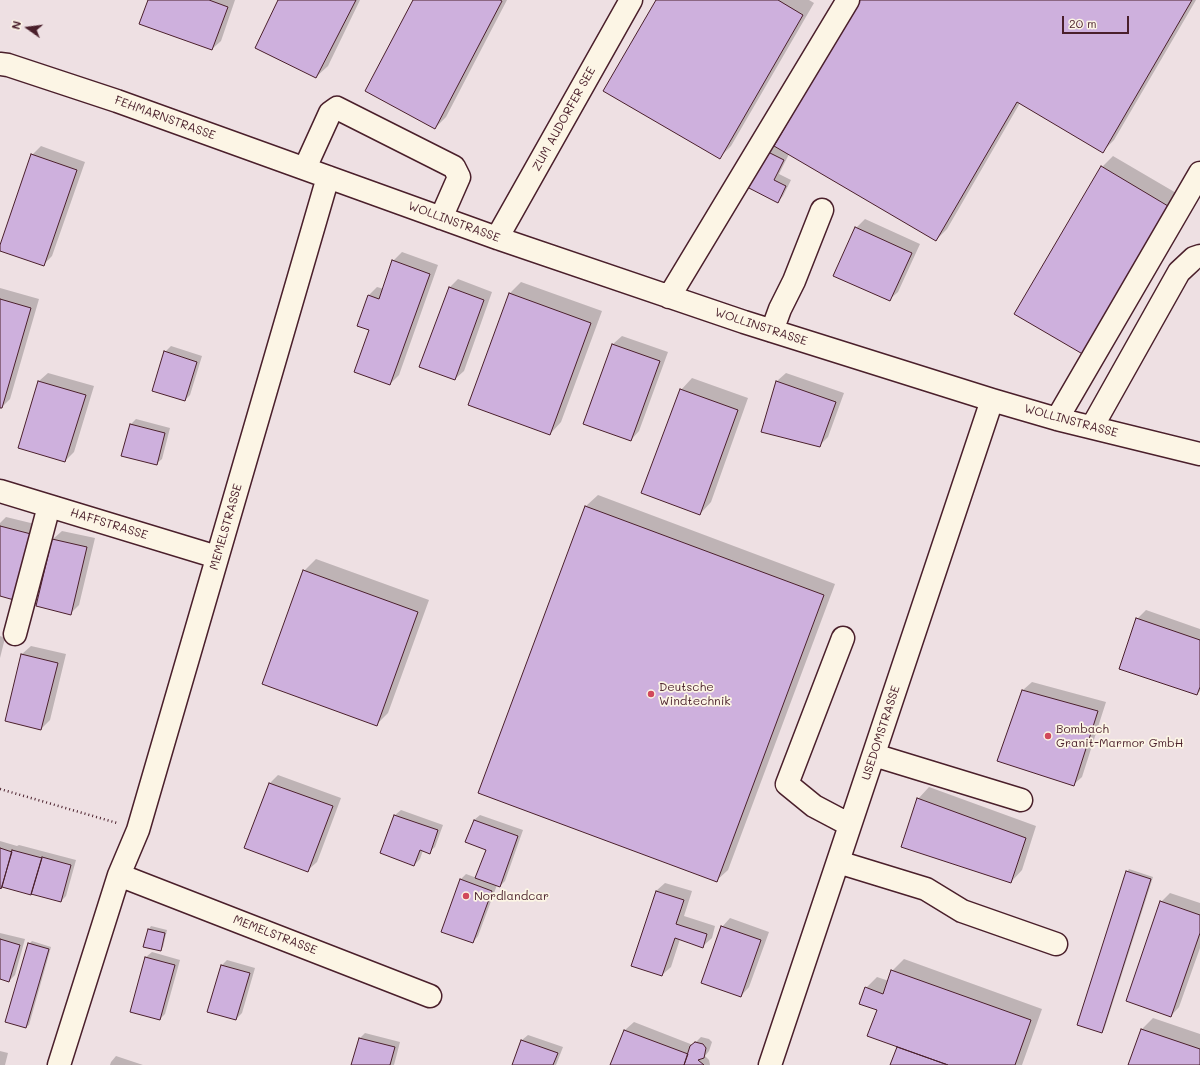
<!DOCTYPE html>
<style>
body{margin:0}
#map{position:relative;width:1200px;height:1065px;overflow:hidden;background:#eee0e3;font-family:Mali,sans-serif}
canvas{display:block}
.north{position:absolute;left:8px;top:8px;width:40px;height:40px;-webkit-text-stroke:3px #fcf5e5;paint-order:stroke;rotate:284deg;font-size:11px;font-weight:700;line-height:16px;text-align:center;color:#4a1f2b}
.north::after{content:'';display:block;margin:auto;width:14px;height:18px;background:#4a1f2b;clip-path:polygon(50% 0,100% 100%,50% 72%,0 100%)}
.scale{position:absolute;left:1062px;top:16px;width:67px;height:18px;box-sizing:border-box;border:2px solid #4a1f2b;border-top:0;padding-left:5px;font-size:12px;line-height:14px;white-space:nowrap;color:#4a1f2b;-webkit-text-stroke:3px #fcf5e5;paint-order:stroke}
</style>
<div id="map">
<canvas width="1200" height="1065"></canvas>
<div class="north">N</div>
<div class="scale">20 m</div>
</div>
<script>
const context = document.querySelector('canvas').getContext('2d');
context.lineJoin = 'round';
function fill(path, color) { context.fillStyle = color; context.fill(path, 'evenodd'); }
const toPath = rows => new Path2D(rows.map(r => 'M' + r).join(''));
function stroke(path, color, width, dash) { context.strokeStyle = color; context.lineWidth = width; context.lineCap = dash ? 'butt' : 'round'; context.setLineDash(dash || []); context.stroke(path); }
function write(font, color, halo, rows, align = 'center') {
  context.font = font + ' Mali,sans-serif'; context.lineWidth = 3.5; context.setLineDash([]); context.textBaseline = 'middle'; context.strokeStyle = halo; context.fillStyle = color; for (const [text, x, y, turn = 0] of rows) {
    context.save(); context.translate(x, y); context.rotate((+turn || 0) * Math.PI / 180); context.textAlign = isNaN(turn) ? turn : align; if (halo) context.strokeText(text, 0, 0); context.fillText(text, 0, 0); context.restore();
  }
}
const shadow = toPath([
 [149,0,235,0,221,41,212,49],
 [279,0,360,0,328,66,316,77],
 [414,0,507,0,446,117,435,128],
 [657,0,809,0,814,3,731,146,719,158],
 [860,0,1196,0,1114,140,1103,151,1020,103,947,229,936,240,789,154,779,174,791,180,783,196,778,202,749,187,772,146,774,147],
 [41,146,85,162,52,256,43,265,0,250,32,155],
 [1113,156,1183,197,1086,355,1102,167],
 [865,219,920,244,898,292,889,300,856,228],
 [402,252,438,265,399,375,390,384,370,329,369,295,377,287,384,289,393,261],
 [458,279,492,292,464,371,455,379,449,288],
 [521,282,602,311,561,422,550,434,469,404,510,293],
 [0,288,39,299,10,399,2,407,0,407],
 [622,336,668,352,639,431,631,440,584,423,613,344],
 [171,346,202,356,190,395,185,400,165,352],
 [48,373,94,386,74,452,65,461,20,447,39,381],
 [786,373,844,393,828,437,819,446,777,381],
 [692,378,748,398,711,502,700,514,681,390],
 [136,419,170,428,162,459,156,464,123,455,131,424],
 [598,495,835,584,728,870,716,881,479,792,586,506],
 [6,517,39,525,0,595,0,523],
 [62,531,95,538,79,605,71,613,37,606,53,539],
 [316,559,429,600,388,713,376,725,304,571],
 [1146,610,1200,629,1200,691,1197,694,1137,619],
 [0,636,5,638,0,658],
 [31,646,66,654,50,720,41,729,6,720,22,654],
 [1032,682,1106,702,1082,777,1073,785,1023,690],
 [278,775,341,798,317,862,308,870,246,847,270,783],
 [929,787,1036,826,1022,870,1011,882,918,799],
 [401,810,443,825,435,847,429,852,423,850,420,859,414,865,382,853,395,815],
 [480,815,523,830,505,881,500,886,497,885,478,936,473,942,460,880,466,874,477,878,487,849,474,820],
 [0,841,17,846,19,845,76,860,66,896,61,901,2,886,0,887],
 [1129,869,1153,877,1104,1030,1102,1032,1127,872],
 [665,883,692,891,684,916,715,926,712,938,703,946,680,939,671,967,662,975,632,966,656,891],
 [1170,893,1200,903,1200,948,1179,1007,1171,1016,1161,902],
 [730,918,769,932,749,987,741,996,722,927],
 [151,926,167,930,163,947,160,950,145,946,149,929],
 [0,933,25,939,15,975,9,981,0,978],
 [32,941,51,947,29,1025,26,1027,29,944],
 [152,952,180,960,165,1014,160,1019,146,957],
 [904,959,1042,1009,1022,1065,891,1065,898,1046,866,988,877,977,889,981,892,971],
 [227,960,255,968,242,1013,236,1019,222,965],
 [1153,1018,1200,1034,1200,1065,1129,1065,1142,1029],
 [634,1022,693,1045,701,1037,709,1039,712,1042,709,1051,705,1056,709,1060,710,1065,612,1065,625,1030],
 [365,1033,400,1042,394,1065,352,1065,360,1038],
 [528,1035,563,1047,556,1065,513,1065,522,1040],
 [0,1051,8,1053,5,1065,0,1065],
 [116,1056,143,1065,110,1065,111,1062]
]);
const building = toPath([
 [148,0,209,0,228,7,212,50,139,24,148,0],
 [278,0,356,0,316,78,255,48,278,0],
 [413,0,500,0,502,1,435,129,365,91,413,0],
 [656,0,778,0,803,15,720,159,603,91,656,0],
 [859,0,1192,0,1103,153,1017,102,936,241,774,146,859,0],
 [766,151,784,160,774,180,786,186,778,203,747,187,766,151],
 [31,154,77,170,44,266,0,251,0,245,31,154],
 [1101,166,1173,209,1086,356,1014,314,1101,166],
 [855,227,912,253,890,301,833,276,855,227],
 [392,260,430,274,390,385,354,372,369,330,357,326,368,295,379,299,392,260],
 [449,287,484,300,455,380,419,367,449,287],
 [509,293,591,323,550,435,468,405,509,293],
 [0,299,31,308,2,408,0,408,0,299],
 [612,344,660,361,631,441,583,424,612,344],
 [164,351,197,362,185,401,152,391,164,351],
 [38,381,86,395,65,462,18,448,38,381],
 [776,381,836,402,820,447,761,432,776,381],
 [680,389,738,410,700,515,641,493,680,389],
 [130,424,165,433,157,465,121,456,130,424],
 [585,506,824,595,717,882,478,793,585,506],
 [0,526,31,534,14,600,0,596,0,526],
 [52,539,87,547,71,615,36,606,52,539],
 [303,570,418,612,377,726,262,684,303,570],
 [1136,618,1200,640,1200,687,1197,695,1119,669,1136,618],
 [21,654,58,663,41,730,5,721,21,654],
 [1022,690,1098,711,1074,786,997,761,1022,690],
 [269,783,333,806,308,872,244,848,269,783],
 [917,798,1026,838,1011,883,901,847,917,798],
 [394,815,438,830,430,854,420,850,414,866,380,853,394,815],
 [474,820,518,836,500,887,475,878,486,850,465,842,474,820],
 [0,848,12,852,1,889,0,888,0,848],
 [12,850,42,858,31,895,2,887,12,850],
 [42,857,71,865,61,902,31,894,42,857],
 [1126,871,1151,879,1102,1033,1077,1025,1126,871],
 [460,879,492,891,473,943,441,932,460,879],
 [656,891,684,900,676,924,707,934,703,948,675,938,662,976,631,966,656,891],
 [1160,901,1200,915,1200,933,1171,1017,1126,1001,1160,901],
 [721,926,761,940,741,997,701,983,721,926],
 [148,929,165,933,161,951,143,947,148,929],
 [0,939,20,945,9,982,0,979,0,939],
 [28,943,49,949,26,1028,5,1022,28,943],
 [145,957,175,965,160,1020,130,1012,145,957],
 [221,965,250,973,236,1020,207,1012,221,965],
 [891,970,1031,1020,1015,1065,948,1065,867,1036,877,1010,859,1004,865,987,883,994,891,970],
 [1141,1029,1200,1049,1200,1065,1128,1065,1141,1029],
 [624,1030,688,1054,684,1065,610,1065,624,1030],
 [359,1038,395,1047,390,1065,351,1065,359,1038],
 [521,1040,558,1053,553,1065,512,1065,521,1040],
 [695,1042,703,1044,706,1048,704,1058,698,1060,704,1065,684,1065,690,1046,695,1042],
 [897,1047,948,1065,890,1065,897,1047]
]);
const path = toPath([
 [0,789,117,823]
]);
const minor = toPath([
 [0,64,8,65,117,101,497,238,744,322,992,400,1057,419,1200,454],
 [305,168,330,113,337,108,454,167,459,177,441,218],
 [497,238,631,0],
 [669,297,848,0],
 [772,331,780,309,794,281,822,210],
 [1057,419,1200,173],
 [1092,427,1179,272,1194,258,1200,256],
 [0,491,217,557],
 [15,634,49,506],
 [843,638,787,784,814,806,850,825],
 [874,755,1021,800],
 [838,862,926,889,962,911,1056,944],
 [119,875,430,996],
 [59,1065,119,875,138,830,328,177],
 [770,1065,992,400]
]);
const markers = [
 [651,694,4,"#d1495b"],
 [1048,736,4,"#d1495b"],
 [466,896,4,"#d1495b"]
];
const streetNames = [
 ["FEHMARNSTRASSE",165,118,20],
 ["ZUM AUDORFER SEE",564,119,-61],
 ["WOLLINSTRASSE",454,222,20],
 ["WOLLINSTRASSE",761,327,18],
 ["WOLLINSTRASSE",1071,421,15],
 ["HAFFSTRASSE",109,524,17],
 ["MEMELSTRASSE",226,527,-74],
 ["USEDOMSTRASSE",881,733,-72],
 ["MEMELSTRASSE",275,935,21]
];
const poiNames = [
 ["Deutsche",659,687],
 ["Windtechnik",659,701],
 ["Bombach",1056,729],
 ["Granit-Marmor GmbH",1056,743],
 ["Nordlandcar",474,896]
];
fill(shadow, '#0003');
fill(building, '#ceb0dd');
stroke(building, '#4a1f2b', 1);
stroke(minor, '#4a1f2b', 25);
stroke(path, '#4a1f2b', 2.5, [1, 3]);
stroke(minor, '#fcf5e5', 22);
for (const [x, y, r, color] of markers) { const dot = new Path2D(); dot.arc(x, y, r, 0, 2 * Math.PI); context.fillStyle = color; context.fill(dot); stroke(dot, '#fcf5e5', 1.5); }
write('12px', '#4a1f2b', '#fcf5e5', streetNames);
write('12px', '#4a1f2b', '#fcf5e5', poiNames, 'left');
</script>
